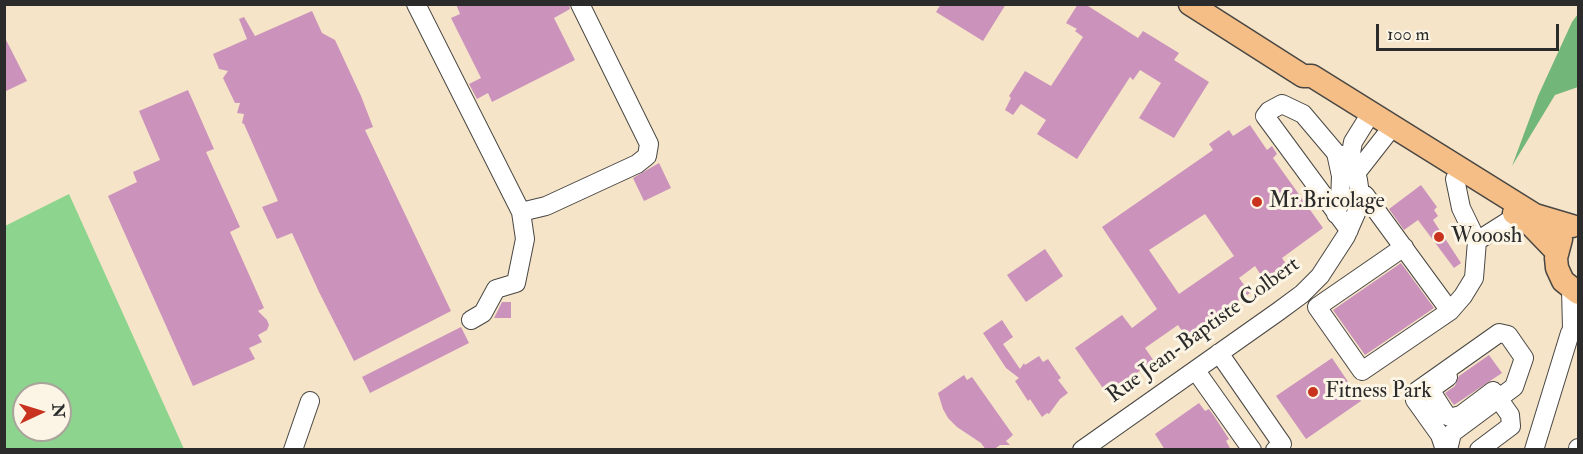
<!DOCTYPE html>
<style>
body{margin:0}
#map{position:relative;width:1583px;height:454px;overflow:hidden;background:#f5e4c8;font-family:"IM FELL Double Pica",serif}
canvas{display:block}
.frame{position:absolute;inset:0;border:6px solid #2b2b2b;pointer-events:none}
.north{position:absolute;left:12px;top:382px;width:60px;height:60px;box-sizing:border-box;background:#fcf5e5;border:2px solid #a8a49b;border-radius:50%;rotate:86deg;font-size:16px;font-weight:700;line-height:24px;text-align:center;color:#2b2b2b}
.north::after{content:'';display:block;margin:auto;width:21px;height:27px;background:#c8321e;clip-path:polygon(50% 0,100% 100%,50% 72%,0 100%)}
.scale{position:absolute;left:1376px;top:24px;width:183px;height:27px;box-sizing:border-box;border:3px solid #2b2b2b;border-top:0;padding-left:8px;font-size:18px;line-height:21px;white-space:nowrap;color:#2b2b2b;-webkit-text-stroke:4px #fcf5e5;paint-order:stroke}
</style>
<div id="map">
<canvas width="1583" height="454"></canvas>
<div class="frame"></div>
<div class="north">N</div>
<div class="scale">100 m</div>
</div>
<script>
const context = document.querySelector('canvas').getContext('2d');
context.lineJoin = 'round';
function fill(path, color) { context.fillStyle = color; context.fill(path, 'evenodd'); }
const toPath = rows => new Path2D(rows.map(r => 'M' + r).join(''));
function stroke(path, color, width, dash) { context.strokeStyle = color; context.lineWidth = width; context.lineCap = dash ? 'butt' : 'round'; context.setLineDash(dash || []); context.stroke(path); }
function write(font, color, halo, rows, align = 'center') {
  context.font = font + ' "IM FELL Double Pica",serif'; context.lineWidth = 6; context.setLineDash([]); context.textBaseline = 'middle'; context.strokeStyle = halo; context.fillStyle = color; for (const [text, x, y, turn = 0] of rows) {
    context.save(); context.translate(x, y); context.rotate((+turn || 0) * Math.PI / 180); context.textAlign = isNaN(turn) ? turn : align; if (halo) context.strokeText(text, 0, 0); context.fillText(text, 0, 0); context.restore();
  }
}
const green = toPath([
 [69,194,184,449,5,449,5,226],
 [24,394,60,394,60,430,24,430]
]);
const forest = toPath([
 [1578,14,1578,87,1555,95,1512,166,1538,96,1572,22]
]);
const building = toPath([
 [456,4,569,4,570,9,554,18,575,60,492,102,488,93,477,99,469,84,481,78,451,18,460,14],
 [941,4,1006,4,983,41,936,12],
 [1078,4,1085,4,1138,38,1143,31,1179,53,1174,60,1209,82,1174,138,1139,118,1161,83,1140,70,1133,80,1130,77,1077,159,1037,134,1046,120,1021,104,1013,115,1005,110,1011,98,1009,96,1025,71,1051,86,1083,37,1075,31,1077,29,1066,23],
 [312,11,322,33,335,40,361,96,373,127,365,130,451,311,354,361,319,292,292,233,277,239,262,207,278,201,244,124,242,123,244,114,237,113,240,103,235,103,223,78,228,71,219,69,213,54,247,39,239,19,244,17,255,36],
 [4,36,27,81,4,92],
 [188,90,214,149,206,152,240,227,230,232,264,308,258,311,267,320,269,325,267,330,258,335,262,342,249,348,255,359,193,386,108,196,137,182,133,172,160,160,139,111],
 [1250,125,1267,150,1272,146,1277,154,1273,158,1323,228,1282,258,1286,264,1264,280,1255,266,1239,278,1250,293,1186,337,1178,325,1145,348,1154,361,1107,394,1075,348,1122,315,1132,328,1157,309,1102,227,1213,150,1209,144,1229,130,1233,136],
 [1205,214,1234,256,1179,294,1149,250],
 [659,163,671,188,644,201,633,178],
 [1421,185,1437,207,1434,210,1438,216,1433,220,1461,263,1454,268,1418,220,1404,230,1389,209],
 [1045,249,1063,276,1026,302,1007,275],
 [1401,263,1434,308,1365,355,1333,310],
 [502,302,511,302,511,318,494,318],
 [1002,320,1013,337,1003,344,1020,369,1024,363,1025,365,1039,356,1043,362,1048,359,1061,378,1058,380,1068,393,1060,399,1049,414,1047,413,1042,417,1030,399,1028,401,1015,381,1019,378,1006,368,983,333],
 [461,327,469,343,370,393,362,377],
 [1489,355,1502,373,1454,405,1445,393,1455,386,1459,376],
 [1332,358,1361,401,1306,439,1276,396],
 [964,375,967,380,972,377,1013,435,1006,441,1010,445,1000,445,993,450,986,450,981,443,957,427,948,418,943,409,938,393],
 [1199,403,1205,411,1209,409,1214,416,1229,439,1226,441,1231,450,1165,450,1155,434]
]);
const minor = toPath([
 [416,4,521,212,525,239,516,283,496,289,483,313,471,320],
 [1336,153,1303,114,1282,104,1269,111,1265,116,1349,230],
 [1357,172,1393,126],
 [1455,179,1461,208,1477,241,1518,215],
 [1360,194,1365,195,1450,311],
 [521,212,546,206,637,164,647,156,649,144,580,4],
 [1336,214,1340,202,1341,176,1336,153,1345,157],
 [1404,247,1317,307,1362,371,1450,311,1463,296,1474,278,1477,241],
 [1571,288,1572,329],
 [1219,353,1282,444,1275,450],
 [1196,371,1252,450],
 [1448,377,1434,387,1433,394,1447,416,1453,417,1461,415,1493,391,1510,415,1511,426,1479,450],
 [293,450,310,401],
 [1082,450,1279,311,1302,294,1320,276,1346,236,1357,211,1360,194,1358,180,1351,153,1353,142,1371,113],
 [1445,450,1440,435,1415,400,1417,391,1499,333,1508,335,1524,358,1514,387,1452,433,1448,450],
 [1534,450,1570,333,1578,321],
 [1578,450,1578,448]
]);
const major = toPath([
 [1190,4,1303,76,1312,76,1535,215,1572,226],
 [1514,213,1530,224,1557,252],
 [1561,239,1556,258,1557,268,1563,281,1578,293]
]);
const markers = [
 [1257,202,6,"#c8321e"],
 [1439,237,6,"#c8321e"],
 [1313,392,6,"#c8321e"]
];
const poiNames = [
 ["Mr.Bricolage",1269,202],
 ["Wooosh",1451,237],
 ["Fitness Park",1325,392]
];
const streetNames = [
 ["Rue Jean-Baptiste Colbert",1204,331,-36]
];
fill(green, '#8dd48e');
fill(forest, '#72b679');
fill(building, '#cb92bb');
stroke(minor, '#494743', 20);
stroke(major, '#494743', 25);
stroke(minor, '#fff', 18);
stroke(major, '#f6be87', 22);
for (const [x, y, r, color] of markers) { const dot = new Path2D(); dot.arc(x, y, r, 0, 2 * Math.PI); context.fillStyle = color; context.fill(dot); stroke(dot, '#fcf5e5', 2); }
write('22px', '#2b2b2b', '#fcf5e5', poiNames, 'left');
write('22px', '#2b2b2b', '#fcf5e5', streetNames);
</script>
